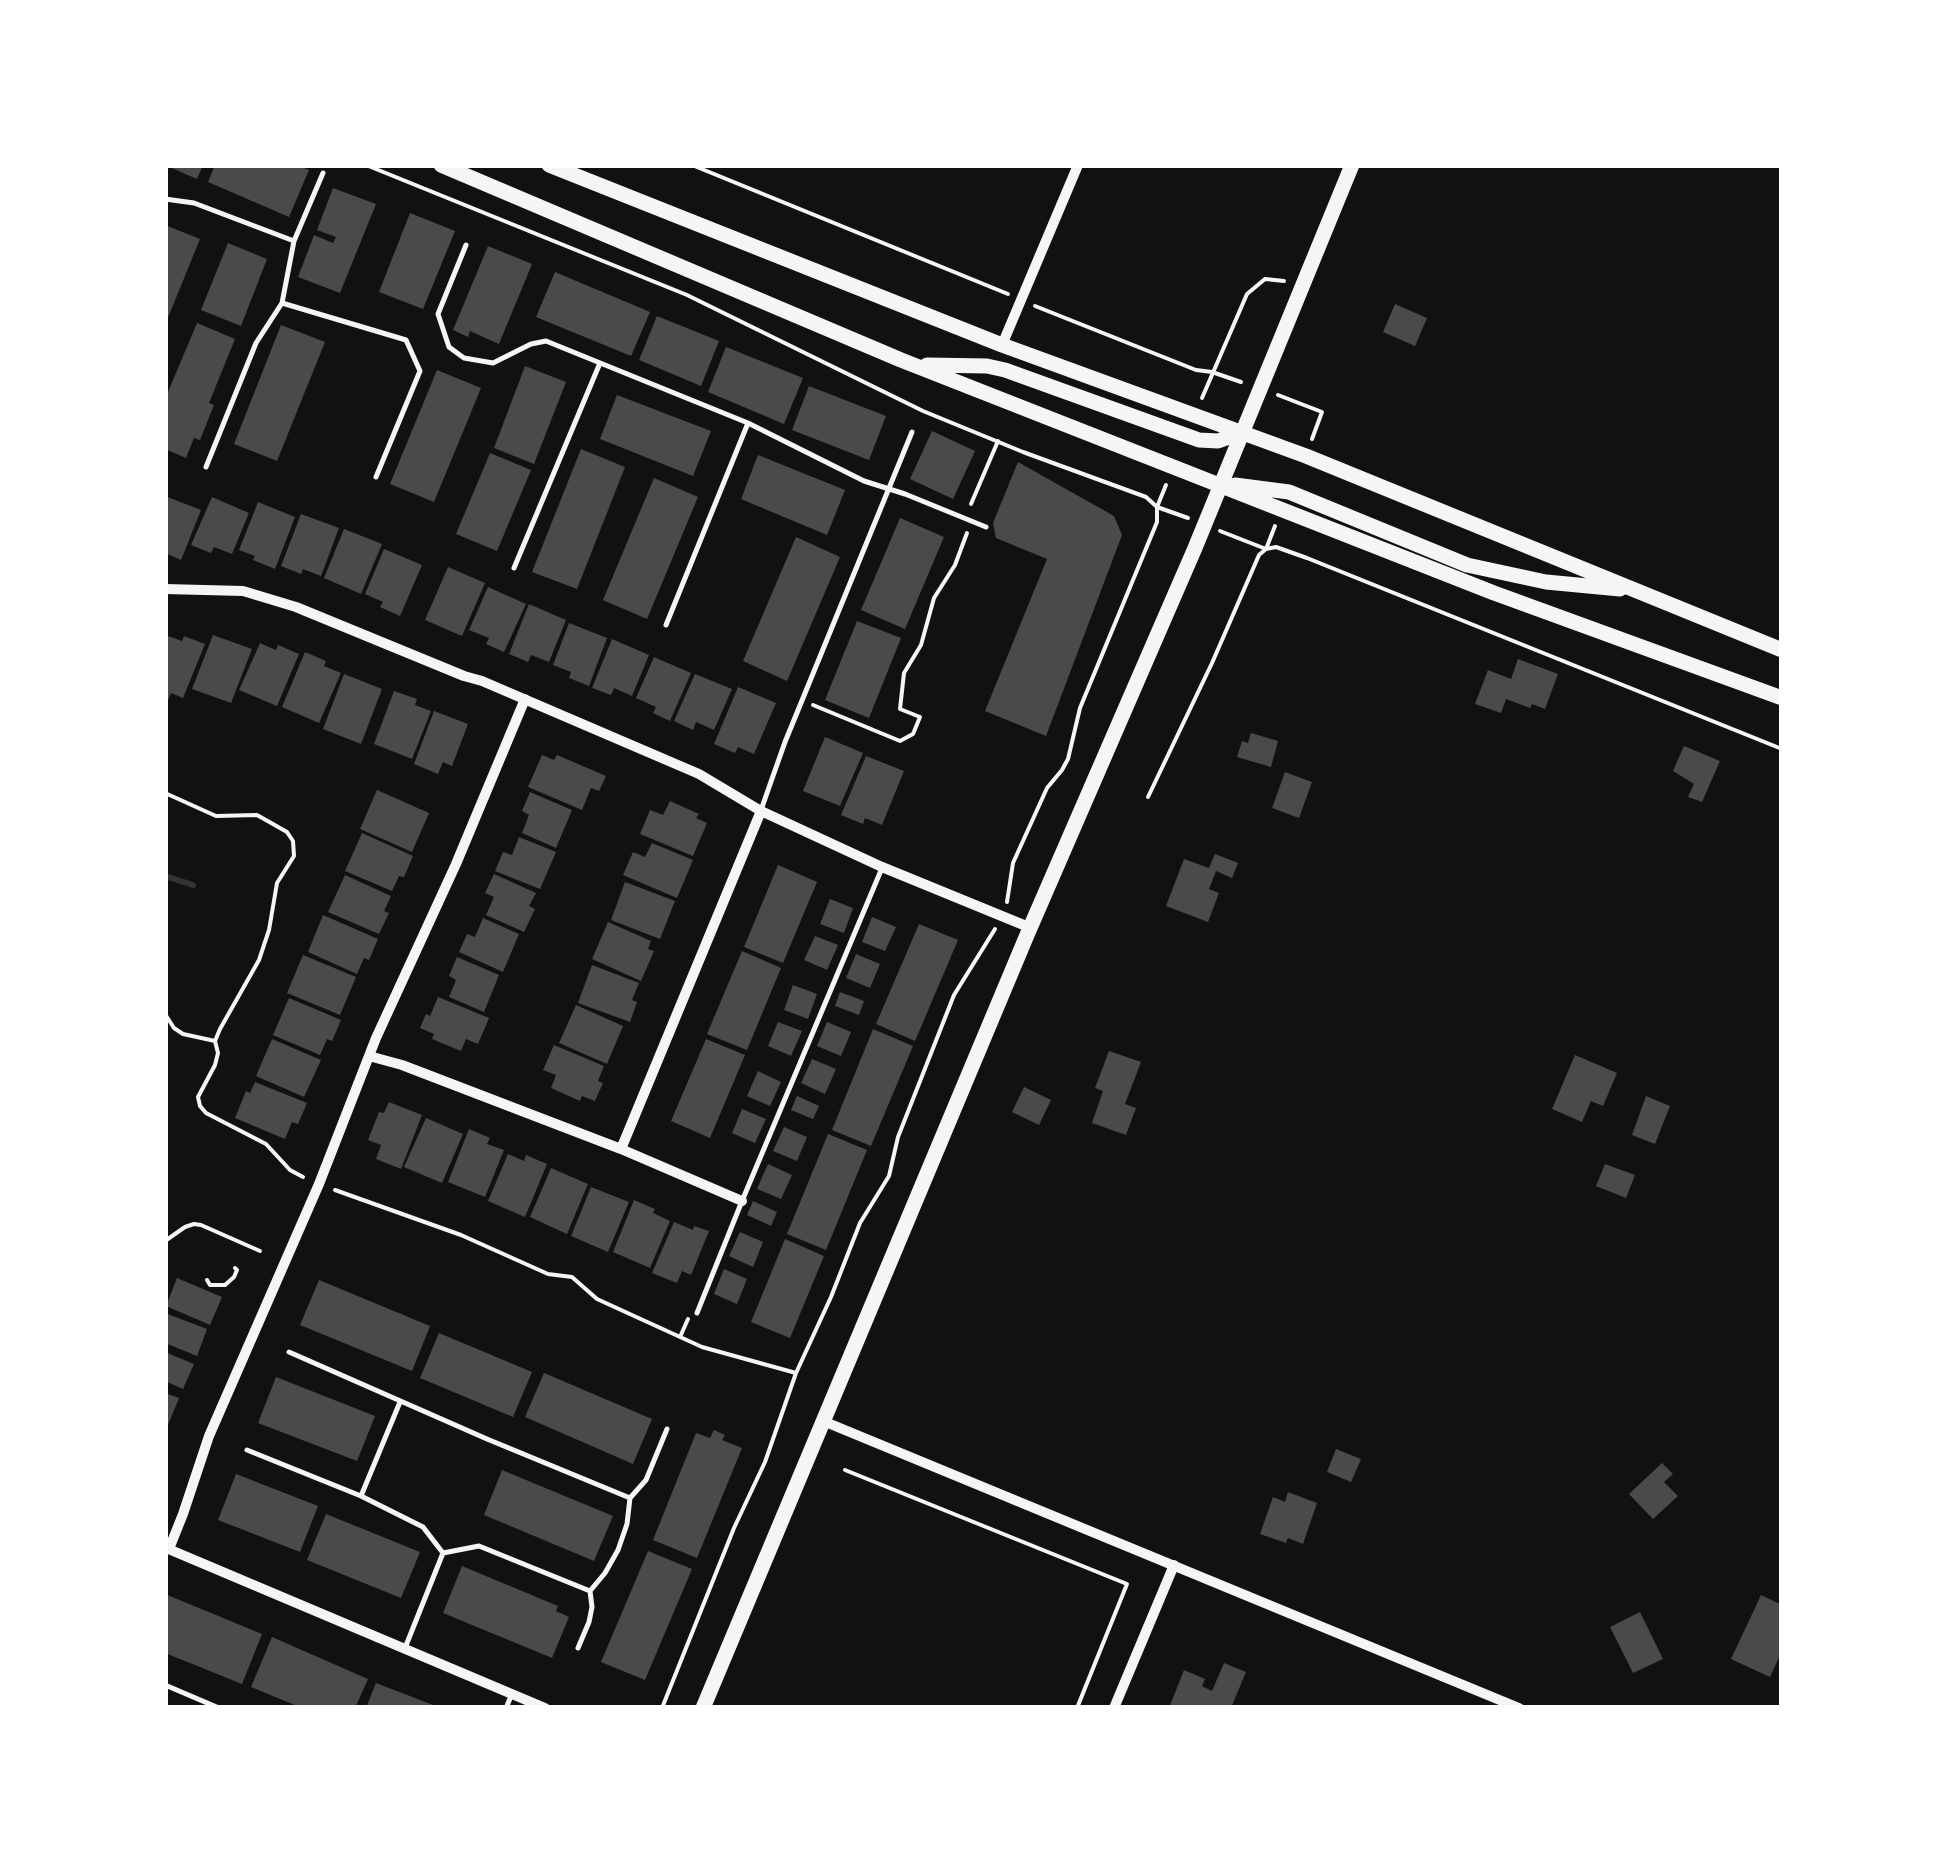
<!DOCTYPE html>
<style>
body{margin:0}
#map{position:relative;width:1947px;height:1873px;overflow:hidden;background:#111;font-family:Lora,serif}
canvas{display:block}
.frame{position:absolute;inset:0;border:168px solid #fff;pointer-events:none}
</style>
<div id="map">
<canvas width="1947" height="1873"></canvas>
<div class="frame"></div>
</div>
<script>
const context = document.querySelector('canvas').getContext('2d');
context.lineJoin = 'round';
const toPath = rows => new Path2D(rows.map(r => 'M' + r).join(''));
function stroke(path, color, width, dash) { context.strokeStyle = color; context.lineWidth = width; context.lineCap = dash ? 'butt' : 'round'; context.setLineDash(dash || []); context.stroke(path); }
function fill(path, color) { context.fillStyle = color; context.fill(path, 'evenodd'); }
const stream = toPath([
 [165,876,193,885]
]);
const building = toPath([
 [165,165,203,165,197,179],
 [215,165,297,165,309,170,289,217,208,182],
 [333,188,376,204,340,293,298,277,314,235,333,243,336,237,317,230],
 [410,213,455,231,423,309,379,292],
 [165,225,200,239,165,325],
 [228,243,267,259,241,326,201,310],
 [488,246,532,264,499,344,470,331,468,337,453,330],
 [555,272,650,312,631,356,536,317],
 [1395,304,1427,318,1415,346,1383,332],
 [657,316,719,341,701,386,639,360],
 [197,323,235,339,209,403,214,405,200,440,194,438,186,458,165,449,165,399],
 [281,325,325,342,277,461,234,444],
 [726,347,803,378,784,424,708,392],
 [525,366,566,382,534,464,494,448],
 [437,370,481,388,434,502,390,484],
 [809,386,886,416,869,460,792,430],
 [617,395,711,431,693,476,600,439],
 [932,431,975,451,953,499,910,479],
 [581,449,625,467,577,589,532,572],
 [490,453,531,470,497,551,456,534],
 [758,455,845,490,827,535,741,499],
 [1018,462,1114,516,1122,535,1046,736,985,711,1047,559,996,538,993,523],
 [654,478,698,497,647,619,603,600],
 [165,496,201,510,181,560,165,553],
 [212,497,249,513,232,554,214,547,211,553,191,545],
 [258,502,295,517,275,569,253,560,255,556,239,550],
 [301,514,339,528,321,576,303,569,301,574,281,566],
 [900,518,944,537,905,629,861,610],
 [344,529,382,544,361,594,324,578],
 [796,537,840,557,787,681,743,661],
 [384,549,422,565,400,616,380,607,383,602,365,594],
 [448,567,485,583,462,636,425,620],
 [488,587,526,604,504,652,486,644,489,638,469,630],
 [529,604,566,620,549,662,531,655,528,662,509,654],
 [857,621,901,638,869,718,825,700],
 [569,623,607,638,589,686,569,678,571,672,553,665],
 [165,635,182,641,184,636,205,644,183,698,171,693,165,707],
 [213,635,252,649,231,703,192,689],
 [612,639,649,655,632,696,614,688,611,695,592,688],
 [260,643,276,650,278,645,299,654,277,706,239,690],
 [305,652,326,661,324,666,341,673,319,723,282,707],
 [654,657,691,673,670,721,653,713,656,707,636,698],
 [1518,659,1558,674,1545,709,1532,704,1530,708,1506,699,1501,713,1475,704,1488,670,1511,679],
 [344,674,382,689,361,744,323,729],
 [695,674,732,689,714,730,696,722,693,730,674,721],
 [738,687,776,703,754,754,738,747,735,753,714,744],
 [394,691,417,699,415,705,431,711,412,759,374,744],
 [434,711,468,724,452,766,443,762,438,774,414,764],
 [1251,733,1278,741,1271,767,1237,757,1242,741,1248,743],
 [825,737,863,753,840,806,803,791],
 [1684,746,1720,761,1702,802,1688,797,1694,784,1673,771],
 [542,755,554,760,557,755,606,776,599,791,591,788,582,810,528,787],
 [866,756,904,771,882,825,865,818,863,824,841,815],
 [1285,772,1312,782,1299,818,1272,808],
 [377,790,429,813,412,852,360,829],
 [530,792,572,810,556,848,522,833,529,815,522,811],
 [670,801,699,814,696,818,707,823,693,856,640,834,650,810,663,815],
 [362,833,413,856,404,877,399,876,392,891,345,871],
 [519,837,556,852,540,889,495,871,503,852,512,855],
 [652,843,693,860,677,898,623,875,633,852,645,857],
 [1215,854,1238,863,1232,878,1216,871,1209,889,1219,893,1208,922,1166,906,1184,859,1209,868],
 [778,865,817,882,783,963,744,947],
 [494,874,536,893,529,906,535,909,524,932,486,915,494,897,485,893],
 [345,875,391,896,384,911,389,913,379,934,328,912],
 [625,882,675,901,660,939,611,920],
 [830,899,853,908,844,933,820,924],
 [323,915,378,939,369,960,364,958,357,974,308,952],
 [872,917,896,927,885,951,862,942],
 [483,918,519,934,503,972,459,952,467,934,475,937],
 [608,922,651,941,648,949,654,951,641,981,592,959],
 [919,924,958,940,915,1041,876,1024],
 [815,936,838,945,827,970,804,960],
 [742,951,781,968,747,1050,707,1034],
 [856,954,880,964,870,988,846,978],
 [303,955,356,977,340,1015,287,993],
 [457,957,499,975,484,1012,449,997,456,980,449,976],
 [592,965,639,983,632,1000,637,1002,630,1022,578,1003],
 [793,985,817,994,808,1019,784,1010],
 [840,992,864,1001,859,1015,835,1006],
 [438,997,489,1018,478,1044,466,1039,461,1051,432,1039,434,1034,420,1028,426,1014,430,1016],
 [289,998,341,1020,332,1041,327,1039,320,1055,273,1035],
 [576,1005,623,1026,607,1064,559,1043],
 [778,1022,802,1031,791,1056,768,1046],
 [827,1022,851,1032,841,1056,817,1046],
 [873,1029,913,1046,871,1146,832,1130],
 [272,1039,321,1060,304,1097,256,1076],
 [706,1039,745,1055,710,1138,671,1121],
 [554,1045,604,1066,598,1081,603,1083,595,1101,582,1096,580,1101,551,1088,556,1075,543,1070],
 [1109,1051,1141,1062,1125,1104,1136,1108,1126,1135,1092,1123,1103,1091,1095,1088],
 [1575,1055,1617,1073,1603,1106,1591,1101,1582,1122,1552,1109],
 [812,1059,836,1069,825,1094,801,1083],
 [758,1071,781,1082,770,1106,747,1096],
 [255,1082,307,1103,298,1124,292,1122,285,1139,235,1118,246,1091,250,1093],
 [1024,1087,1051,1100,1039,1125,1012,1112],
 [797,1096,819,1106,813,1119,791,1110],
 [1646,1096,1670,1106,1655,1144,1632,1135],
 [389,1102,422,1115,401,1169,376,1159,381,1145,368,1140,379,1112,384,1113],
 [742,1109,766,1119,755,1143,732,1133],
 [426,1118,463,1134,442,1183,404,1167],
 [784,1127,807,1137,797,1161,773,1151],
 [469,1129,490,1138,487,1144,504,1150,485,1197,448,1182],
 [828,1134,867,1150,826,1250,787,1234],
 [508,1154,524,1161,526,1155,547,1164,525,1217,488,1201],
 [768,1164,792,1175,781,1199,757,1189],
 [1605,1164,1635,1175,1626,1198,1596,1186],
 [551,1168,588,1184,567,1234,530,1217],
 [591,1187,629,1202,608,1252,571,1236],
 [634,1200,655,1209,653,1213,670,1221,650,1268,613,1252],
 [753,1201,777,1212,771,1226,747,1215],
 [674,1222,693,1230,694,1226,709,1231,691,1275,682,1271,677,1283,652,1273],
 [740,1232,763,1242,753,1267,729,1256],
 [785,1239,824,1256,790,1338,751,1322],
 [724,1269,747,1279,737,1304,714,1294],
 [177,1278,222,1297,210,1325,166,1306],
 [319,1280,430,1326,412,1371,300,1325],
 [165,1313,207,1329,197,1356,165,1343],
 [439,1333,532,1372,513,1417,420,1378],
 [165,1352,194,1364,183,1389,165,1381],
 [544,1373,652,1419,633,1464,525,1417],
 [276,1377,375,1416,357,1461,258,1423],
 [165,1393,179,1398,168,1425,165,1424],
 [714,1430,725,1435,722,1440,742,1448,697,1558,653,1540,696,1433,710,1438],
 [1336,1449,1361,1459,1351,1482,1327,1472],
 [1662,1463,1673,1474,1664,1482,1678,1496,1653,1519,1629,1494],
 [502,1470,613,1516,594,1561,484,1515],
 [236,1474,318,1506,300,1552,218,1520],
 [1288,1492,1317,1503,1303,1544,1288,1538,1286,1543,1260,1534,1273,1497,1285,1502],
 [326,1514,420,1552,401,1598,307,1560],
 [648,1551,692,1569,645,1680,601,1662],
 [462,1566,558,1606,556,1611,569,1617,552,1658,443,1613],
 [165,1594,262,1634,242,1684,165,1653],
 [1761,1595,1782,1605,1782,1651,1770,1677,1731,1659],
 [1640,1612,1663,1659,1633,1673,1610,1627],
 [272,1637,368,1679,355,1708,302,1708,251,1687],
 [1224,1663,1246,1672,1231,1708,1169,1708,1184,1670,1205,1679,1202,1686,1212,1691],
 [376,1683,441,1708,366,1708]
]);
const path = toPath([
 [366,165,687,295,923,411,1023,452,1146,497,1157,507,1188,518],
 [692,165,1008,294],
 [1035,306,1196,370,1212,372,1241,382],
 [1278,395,1322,412,1312,439],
 [1202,398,1247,294,1265,279,1284,281],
 [971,504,998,441],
 [1220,531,1266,549,1276,547,1307,558,1782,749],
 [813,705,900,741,913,734,920,717,900,709,904,673,921,645,934,598,955,565,967,533],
 [165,793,216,816,257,815,287,832,293,841,294,856,277,883,269,930,259,960,220,1029,215,1041,218,1053,215,1065,198,1097,200,1106,206,1113,266,1144,290,1170,303,1177],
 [1148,797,1212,663,1259,555,1266,549,1275,526],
 [1007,902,1013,863,1047,788,1062,770,1068,759,1080,708,1157,522,1157,507,1166,485],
 [165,1014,174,1028,183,1034,215,1041],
 [335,1190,461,1235,548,1274,572,1277,597,1299,702,1347,796,1373],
 [165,1241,185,1227,194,1224,201,1225,260,1251],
 [207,1280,210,1285,225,1285,234,1277,237,1270,235,1268],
 [680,1337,688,1319],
 [845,1470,1127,1584,1077,1708],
 [662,1708,734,1528,765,1462,796,1373,831,1297,860,1223,889,1176,898,1137,954,995,995,929]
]);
const service = toPath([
 [165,199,194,203,294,241],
 [466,245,438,314,449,347,464,358,493,363,531,344,546,341,748,423,864,481,905,494,986,527],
 [282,303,406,340,420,371,376,477],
 [206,467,256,343,282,303,294,241,323,173],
 [514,568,600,363],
 [666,625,748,423],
 [761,810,785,742,912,432],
 [697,1313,742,1201,882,868],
 [289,1352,487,1439,630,1498,627,1524,618,1550,605,1573,590,1591,592,1607,589,1622,578,1648],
 [247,1450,361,1496,423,1527,443,1553,479,1546,590,1591],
 [361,1496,400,1402],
 [630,1498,646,1480,667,1429],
 [405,1648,443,1553],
 [165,1685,219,1708],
 [506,1708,512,1694]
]);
const minor = toPath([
 [1002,345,1078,165],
 [165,589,243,591,296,607,464,676,482,681,699,774,761,811,882,867,1031,928],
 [369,1056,402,1065,621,1149,742,1201],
 [621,1149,761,811],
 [823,1421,1519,1708],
 [166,1548,545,1708],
 [169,1549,183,1514,209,1436,319,1184,376,1038,456,864,525,699],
 [1114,1708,1174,1565]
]);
const secondary = toPath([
 [441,165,901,360,1494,593,1782,698],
 [549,165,1002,345,1306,456,1782,650],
 [927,365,987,366,1005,370,1199,440,1218,441,1243,432],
 [1235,485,1289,492,1467,565,1546,582,1620,589],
 [703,1708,1027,935,1195,548,1352,165]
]);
stroke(stream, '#333', 6);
fill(building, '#4a4a4a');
stroke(path, '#f5f5f5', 4);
stroke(service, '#f5f5f5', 5);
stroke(minor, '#f5f5f5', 10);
stroke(secondary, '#f5f5f5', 15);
</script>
